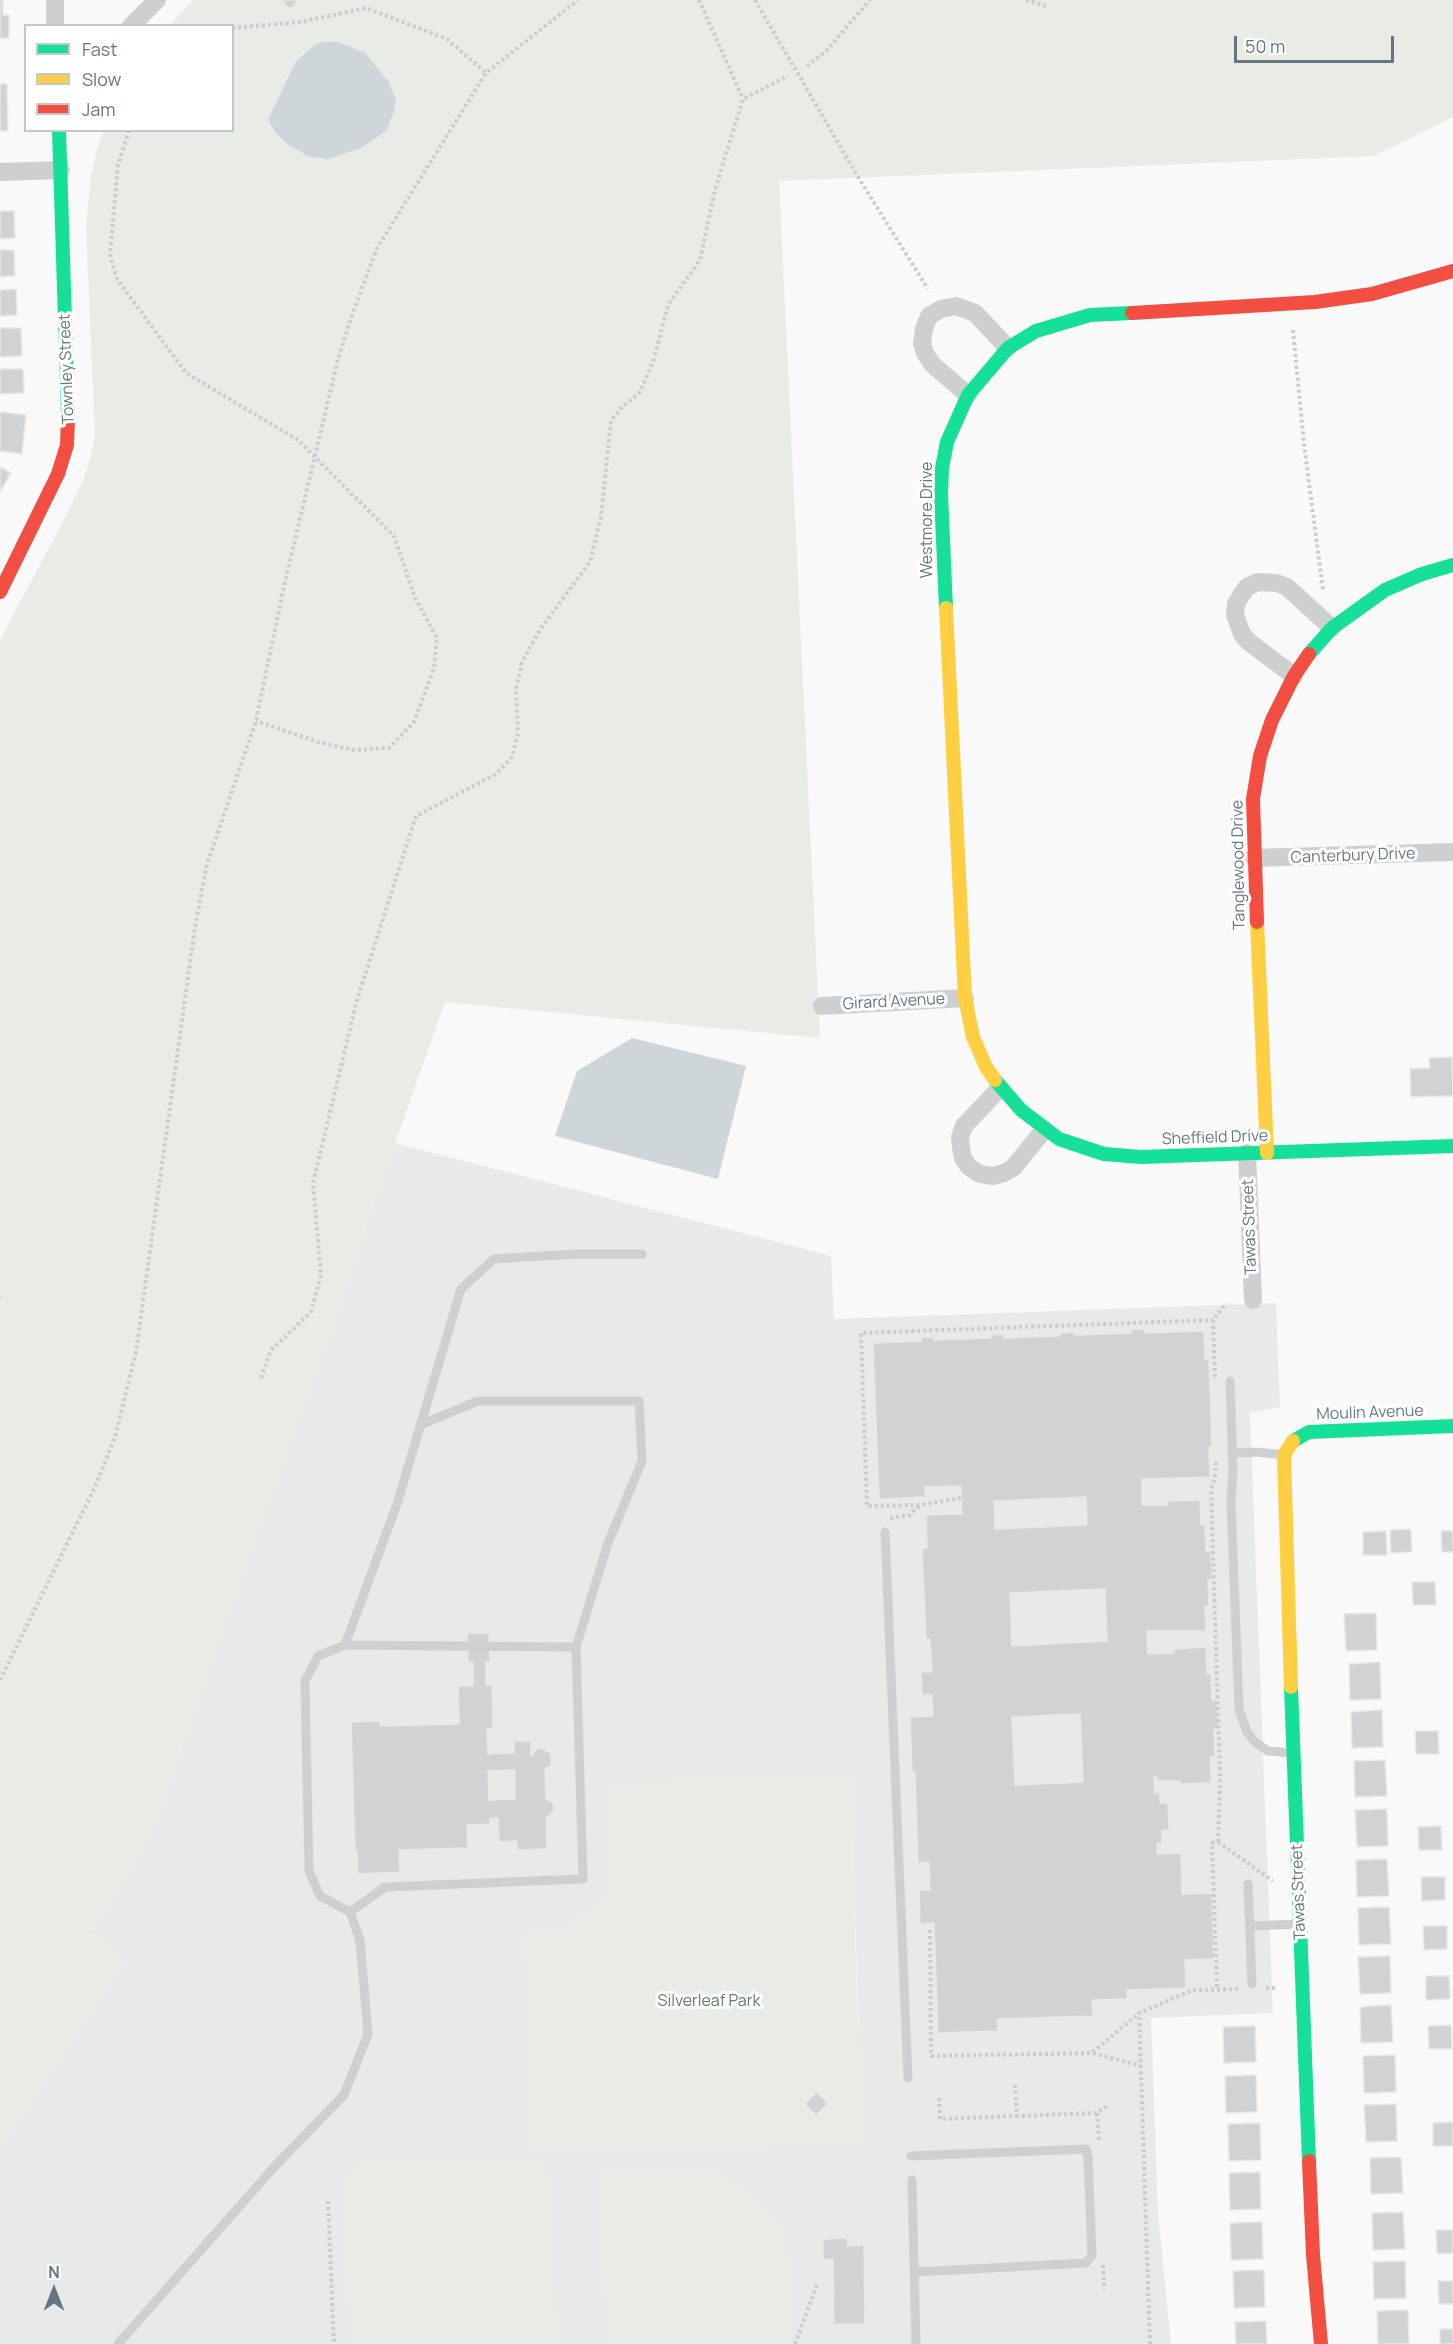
<!DOCTYPE html>
<style>
body{margin:0}
#map{position:relative;width:1453px;height:2344px;overflow:hidden;background:#f9f9f9;font-family:Manrope,sans-serif}
canvas{display:block}
.legend{position:absolute;left:24px;top:24px;width:210px;height:108px;box-sizing:border-box;background:#fff;border:2px solid #c1c8cd;margin:0;padding:8px 10px;list-style:none;font-size:18px;color:#657683}
.legend li{display:flex;align-items:center;gap:12px;height:30px}
.legend b{width:30px;border:2px solid #c1c8cd}
.north{position:absolute;left:24px;top:2260px;width:60px;height:60px;-webkit-text-stroke:4px #fff;paint-order:stroke;rotate:0deg;font-size:16px;font-weight:700;line-height:24px;text-align:center;color:#657683}
.north::after{content:'';display:block;margin:auto;width:21px;height:27px;background:#657683;clip-path:polygon(50% 0,100% 100%,50% 72%,0 100%)}
.scale{position:absolute;left:1234px;top:36px;width:160px;height:27px;box-sizing:border-box;border:3px solid #657683;border-top:0;padding-left:8px;font-size:18px;line-height:21px;white-space:nowrap;color:#657683;-webkit-text-stroke:4px #fff;paint-order:stroke}
</style>
<div id="map">
<canvas width="1453" height="2344"></canvas>
<ul class="legend">
<li><b style="height:8px;background:#16e098"></b>Fast</li>
<li><b style="height:8px;background:#ffcf43"></b>Slow</li>
<li><b style="height:8px;background:#f24e42"></b>Jam</li>
</ul>
<div class="north">N</div>
<div class="scale">50 m</div>
</div>
<script>
const context = document.querySelector('canvas').getContext('2d');
context.lineJoin = 'round';
function fill(path, color) { context.fillStyle = color; context.fill(path, 'evenodd'); }
const toPath = rows => new Path2D(rows.map(r => 'M' + r).join(''));
function stroke(path, color, width, dash) { context.strokeStyle = color; context.lineWidth = width; context.lineCap = dash ? 'butt' : 'round'; context.setLineDash(dash || []); context.stroke(path); }
function write(font, color, halo, rows, align = 'center') {
  context.font = font + ' Manrope,sans-serif'; context.lineWidth = 6; context.setLineDash([]); context.textBaseline = 'middle'; context.strokeStyle = halo; context.fillStyle = color; for (const [text, x, y, turn = 0] of rows) {
    context.save(); context.translate(x, y); context.rotate((+turn || 0) * Math.PI / 180); context.textAlign = isNaN(turn) ? turn : align; if (halo) context.strokeText(text, 0, 0); context.fillText(text, 0, 0); context.restore();
  }
}
const built = toPath([
 [395,1143,831,1256,834,1319,1276,1303,1280,1407,1250,1413,1273,2013,1151,2018,1158,2213,1171,2344,0,2344,0,2147,122,1963,90,1931,150,1834,192,1719,196,1687,329,1336,335,1313],
 [850,1776,859,2028,524,1934,564,1932,613,1892]
]);
const green = toPath([
 [193,0,1453,0,1453,117,1374,156,779,181,820,1038,445,1002,335,1313,329,1336,203,1686,196,1687,192,1719,150,1834,90,1930,122,1963,0,2147,0,640,69,510,85,476,92,451,95,435,86,226,91,176,97,149,103,131,232,130,232,26,170,25],
 [850,1776,862,2144,533,2154,524,1933,564,1932,613,1892,608,1783],
 [365,2162,546,2164,557,2344,350,2344,346,2174],
 [717,2167,786,2232,791,2344,612,2344,608,2340,597,2169]
]);
const water = toPath([
 [321,42,338,42,365,53,388,81,396,100,394,112,386,131,361,148,328,159,308,156,289,145,276,133,268,120,295,63,311,48],
 [632,1038,746,1066,718,1179,555,1136,577,1071]
]);
const building = toPath([
 [0,0,3,0,3,15,9,15,9,38,0,38,0,0],
 [281,0,299,0,290,9,281,0],
 [0,84,7,84,8,131,0,131,0,84],
 [0,211,14,211,15,238,0,239,0,211],
 [0,250,14,250,15,276,0,277,0,250],
 [16,289,17,315,0,316,0,290,16,289],
 [0,328,21,328,22,356,0,357,0,328],
 [0,369,23,369,24,393,0,394,0,369],
 [0,412,26,415,22,454,0,451,0,412],
 [0,467,11,473,0,492,0,467],
 [1452,1057,1453,1096,1411,1097,1410,1069,1430,1068,1429,1058,1452,1057],
 [1131,1329,1145,1329,1145,1333,1204,1331,1205,1359,1209,1359,1212,1447,1209,1447,1210,1477,1142,1479,1142,1505,1168,1505,1168,1501,1200,1500,1201,1525,1205,1525,1206,1551,1211,1551,1212,1580,1208,1580,1209,1606,1205,1606,1206,1631,1147,1631,1148,1654,1174,1653,1174,1649,1206,1647,1207,1674,1211,1674,1212,1700,1217,1700,1218,1729,1214,1730,1215,1756,1210,1757,1211,1783,1180,1784,1180,1781,1157,1781,1157,1777,1154,1777,1155,1793,1160,1792,1160,1803,1168,1803,1169,1830,1162,1830,1162,1843,1157,1843,1157,1854,1181,1853,1182,1894,1212,1893,1214,1959,1185,1960,1186,1988,1127,1990,1127,1999,1092,2000,1093,2016,997,2019,998,2031,938,2033,934,1923,920,1924,919,1890,930,1890,929,1862,918,1863,915,1772,912,1772,910,1717,933,1716,932,1695,922,1695,921,1672,932,1672,930,1639,926,1639,922,1549,927,1548,926,1515,962,1514,961,1486,925,1487,925,1497,879,1499,873,1343,921,1341,921,1337,933,1337,934,1340,991,1338,990,1335,1003,1334,1004,1338,1060,1336,1060,1333,1075,1332,1075,1335,1131,1333,1131,1329],
 [1086,1497,1087,1525,995,1529,994,1501,1086,1497],
 [1105,1589,1107,1641,1012,1646,1010,1593,1105,1589],
 [1080,1714,1083,1782,1015,1785,1012,1717,1080,1714],
 [1411,1529,1412,1552,1391,1553,1390,1530,1411,1529],
 [1386,1531,1387,1555,1363,1555,1363,1532,1386,1531],
 [1441,1531,1453,1531,1453,1552,1442,1552,1441,1531],
 [1412,1582,1435,1582,1436,1605,1413,1605,1412,1582],
 [1376,1613,1377,1650,1346,1651,1344,1614,1376,1613],
 [467,1633,489,1633,490,1662,486,1662,486,1685,492,1685,493,1729,487,1729,488,1754,514,1753,514,1741,531,1741,531,1756,537,1749,542,1748,551,1754,551,1765,545,1769,546,1799,552,1802,554,1807,553,1812,546,1818,547,1849,517,1850,517,1841,499,1842,498,1818,490,1818,490,1824,467,1825,468,1848,399,1850,400,1872,358,1874,357,1851,355,1851,351,1722,380,1721,380,1726,459,1724,458,1686,473,1686,473,1662,468,1662,467,1633],
 [515,1770,515,1799,489,1800,488,1771,515,1770],
 [1380,1662,1381,1699,1350,1700,1349,1664,1380,1662],
 [1382,1710,1383,1747,1352,1748,1351,1712,1382,1710],
 [1415,1731,1438,1731,1439,1754,1416,1754,1415,1731],
 [1385,1760,1387,1796,1355,1797,1354,1761,1385,1760],
 [1387,1809,1388,1846,1357,1847,1355,1810,1387,1809],
 [1441,1826,1442,1850,1419,1850,1418,1827,1441,1826],
 [1387,1859,1389,1896,1357,1897,1356,1860,1387,1859],
 [1421,1877,1445,1877,1445,1900,1422,1901,1421,1877],
 [1389,1907,1391,1944,1359,1945,1358,1908,1389,1907],
 [1423,1926,1447,1926,1447,1949,1424,1950,1423,1926],
 [1390,1956,1391,1993,1360,1994,1358,1957,1390,1956],
 [1426,1976,1449,1976,1450,1999,1426,2000,1426,1976],
 [1391,2005,1393,2042,1361,2043,1360,2007,1391,2005],
 [1451,2025,1452,2049,1429,2049,1428,2026,1451,2025],
 [1255,2026,1256,2062,1224,2063,1223,2027,1255,2026],
 [1395,2055,1396,2092,1364,2093,1363,2056,1395,2055],
 [1256,2075,1257,2112,1226,2113,1225,2076,1256,2075],
 [817,2092,828,2104,816,2115,805,2104,817,2092],
 [1396,2104,1397,2141,1366,2142,1364,2105,1396,2104],
 [1453,2122,1453,2146,1433,2146,1433,2123,1453,2122],
 [1260,2123,1261,2160,1229,2161,1228,2124,1260,2123],
 [1401,2157,1403,2193,1371,2194,1370,2158,1401,2157],
 [1260,2172,1261,2209,1230,2210,1229,2173,1260,2172],
 [1403,2212,1405,2249,1373,2250,1372,2213,1403,2212],
 [1262,2222,1263,2259,1231,2260,1230,2223,1262,2222],
 [1436,2230,1453,2230,1453,2253,1437,2254,1436,2230],
 [847,2238,848,2246,864,2245,865,2324,834,2324,833,2259,823,2260,823,2239,847,2238],
 [1405,2261,1406,2298,1374,2299,1373,2262,1405,2261],
 [1264,2270,1265,2307,1234,2308,1233,2271,1264,2270],
 [1438,2281,1453,2281,1453,2304,1439,2304,1438,2281],
 [1408,2310,1409,2344,1378,2344,1377,2311,1408,2310],
 [1266,2321,1267,2344,1236,2344,1235,2322,1266,2321],
 [1440,2329,1453,2329,1453,2344,1440,2344,1440,2329]
]);
const path = toPath([
 [699,0,743,99],
 [755,0,858,177,928,289],
 [1026,0,1046,6],
 [232,28,301,22,366,8,447,39,486,73],
 [807,66,826,51,870,0],
 [129,130,118,165,110,255,117,279,186,373,298,440,394,536,415,598,437,638,434,668,414,722,389,748,353,750,318,742,256,721],
 [1293,330,1304,444,1323,590],
 [0,1298,0,1297],
 [1215,1377,1213,1320,1226,1303],
 [261,1378,271,1350,311,1312,321,1275,313,1183,357,1000,416,816,496,774,512,757,518,733,516,689,522,662,541,628,590,562,601,517,611,421,621,408,640,392,653,362,668,305,700,260,715,190,743,99,788,76],
 [1216,1462,1215,1478,1211,1490,1220,1778,1218,1842,1212,1843,1217,1989],
 [961,1498,920,1505,867,1506,861,1333,1213,1320],
 [890,1518,910,1515,920,1505],
 [0,1680,95,1487,115,1437,136,1352,195,927,207,864,256,721,284,586,338,359,352,315,377,248,486,73,578,0],
 [1218,1842,1273,1881],
 [930,1930,931,2056,1092,2053,1139,2013],
 [1266,1988,1276,1988],
 [1093,2053,1141,2066],
 [1015,2085,1017,2116,1097,2113,1107,2106],
 [939,2098,940,2119,1017,2116],
 [1097,2113,1099,2142],
 [328,2201,334,2344],
 [1103,2265,1104,2290],
 [795,2344,818,2282],
 [1150,2344,1139,2013,1193,1990,1238,1989]
]);
const lane = toPath([
 [1230,1381,1233,1471,1231,1501,1239,1709,1247,1732,1255,1742,1268,1751,1291,1753],
 [420,1425,478,1401,639,1401,642,1461,608,1543,576,1647],
 [1232,1453,1257,1452,1284,1455],
 [885,1532,908,2078],
 [345,1645,397,1504,461,1289,494,1259,576,1254,642,1254],
 [1248,1884,1252,1984],
 [1250,1926,1299,1924],
 [911,2156,1086,2149,1088,2157,1092,2255,1086,2263,914,2272],
 [912,2180,916,2344],
 [118,2344,275,2166,344,2095,368,2034,360,1940,350,1912,320,1896,309,1871,305,1681,318,1656,345,1645,576,1647,583,1879,385,1887,350,1912]
]);
const street = toPath([
 [55,0,55,26],
 [131,26,157,0],
 [0,172,61,170],
 [968,395,932,364,925,353,922,343,924,329,929,316,941,309,956,306,975,313,1008,348],
 [1294,676,1249,642,1242,634,1235,615,1236,604,1242,594,1247,587,1258,582,1277,583,1287,587,1332,628],
 [1253,858,1453,852],
 [822,1006,965,998],
 [1000,1088,964,1126,960,1137,961,1148,963,1158,969,1167,980,1174,993,1176,1004,1173,1013,1168,1044,1130],
 [1247,1153,1253,1300]
]);
const fast = toPath([
 [59,130,68,416],
 [946,608,941,494,942,468,947,442,968,395,1008,348,1036,331,1090,315,1132,313],
 [1309,654,1332,628,1385,590,1422,574,1453,565],
 [995,1080,1021,1110,1059,1139,1104,1154,1141,1157,1453,1146],
 [1293,1441,1309,1432,1453,1426],
 [1291,1687,1309,2161]
]);
const slow = toPath([
 [946,608,965,998,973,1037,986,1067,995,1080],
 [1257,922,1267,1153],
 [1291,1687,1284,1455,1293,1441]
]);
const jam = toPath([
 [1132,313,1315,302,1372,294,1453,271],
 [0,592,58,474,67,445,68,416],
 [1257,922,1253,799,1260,756,1272,720,1294,676,1309,654],
 [1309,2161,1313,2255,1321,2344]
]);
const streetNames = [
 ["Townley Street",67,369,-92],
 ["Westmore Drive",928,520,-90],
 ["Canterbury Drive",1353,856,-2],
 ["Tanglewood Drive",1239,865,-91],
 ["Girard Avenue",894,1002,-3],
 ["Sheffield Drive",1215,1138,-2],
 ["Tawas Street",1250,1227,-92],
 ["Moulin Avenue",1370,1413,-2],
 ["Tawas Street",1299,1892,-92]
];
const parkNames = [
 ["Silverleaf Park",709,2002]
];
fill(built, '#e8e9e9');
fill(green, '#e8ebe6');
fill(water, '#ced6d9');
fill(building, '#d0d2d3');
stroke(building, '#e8e8e8', 1.5);
stroke(path, '#cbcccd', 4, [3, 3]);
stroke(lane, '#cecfd0', 9);
stroke(street, '#cecfd0', 18);
stroke(fast, '#16e098', 14);
stroke(slow, '#ffcf43', 14);
stroke(jam, '#f24e42', 14);
write('16px', '#657683', '#fff', streetNames);
write('16px', '#687a64', '#fff', parkNames);
</script>
